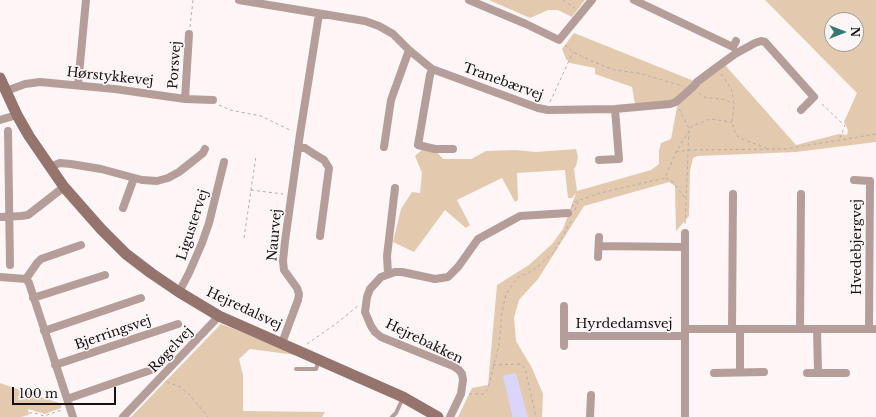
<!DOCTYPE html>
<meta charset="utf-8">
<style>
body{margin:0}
#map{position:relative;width:876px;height:417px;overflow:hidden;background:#fef5f7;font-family:"Libre Baskerville",serif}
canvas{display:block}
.north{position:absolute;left:824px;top:12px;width:40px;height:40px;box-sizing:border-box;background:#fef5f7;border:1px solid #a1999b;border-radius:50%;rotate:90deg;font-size:11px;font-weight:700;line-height:16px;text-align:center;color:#151012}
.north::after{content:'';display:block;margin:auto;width:14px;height:18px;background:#337a72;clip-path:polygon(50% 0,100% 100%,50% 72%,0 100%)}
.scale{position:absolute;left:12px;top:387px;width:104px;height:18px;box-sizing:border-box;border:2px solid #151012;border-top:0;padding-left:5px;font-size:12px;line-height:14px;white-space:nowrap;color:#151012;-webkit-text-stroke:3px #fef5f7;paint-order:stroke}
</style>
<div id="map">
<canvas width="876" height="417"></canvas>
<div class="north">N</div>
<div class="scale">100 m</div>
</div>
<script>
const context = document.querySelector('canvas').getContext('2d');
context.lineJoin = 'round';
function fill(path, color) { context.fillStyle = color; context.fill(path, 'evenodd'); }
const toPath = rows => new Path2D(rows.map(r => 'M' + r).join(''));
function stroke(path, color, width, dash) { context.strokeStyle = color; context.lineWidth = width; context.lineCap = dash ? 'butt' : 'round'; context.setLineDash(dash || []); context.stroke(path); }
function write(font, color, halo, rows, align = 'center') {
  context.font = font + ' "Libre Baskerville",serif'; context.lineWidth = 3.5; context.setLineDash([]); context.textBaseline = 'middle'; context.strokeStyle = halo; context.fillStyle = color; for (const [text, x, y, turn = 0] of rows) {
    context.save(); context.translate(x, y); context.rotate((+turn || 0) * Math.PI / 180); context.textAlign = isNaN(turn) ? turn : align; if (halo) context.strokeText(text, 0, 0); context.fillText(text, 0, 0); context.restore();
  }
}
const green = toPath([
 [489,0,585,0,572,17,558,10,548,10,530,18],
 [765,0,876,0,876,142,796,152,698,156,693,158,690,171,689,216,676,231,675,186,669,182,584,206,538,279,519,300,514,318,516,341,532,368,543,394,542,417,458,417,472,388,488,385,497,285,529,265,552,244,563,229,576,193,572,198,568,198,565,170,517,173,518,200,515,202,502,178,457,200,470,225,466,228,445,210,414,252,393,242,401,209,412,192,420,193,422,173,415,156,423,149,436,151,443,159,471,159,486,151,515,150,536,152,576,149,578,157,576,166,574,169,577,191,651,170,659,164,659,151,661,143,671,139,677,107,683,99,697,84,725,65,796,145,839,134,847,135,848,130,844,122,857,93],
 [832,20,856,20,856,44,832,44],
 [574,33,694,81,676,99,670,101,635,104,632,87,595,74,595,68,570,63,566,59,562,49],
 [221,324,232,328,296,355,250,349,239,359,243,375,243,411,325,412,322,417,131,417],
 [0,383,62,404,61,408,45,414,28,409,29,415,21,417,0,417]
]);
const water = toPath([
 [515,373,516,374,528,417,513,417,512,415,503,376]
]);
const path = toPath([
 [563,0,575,8],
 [190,27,193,0],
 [565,45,573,52,594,62,614,70,638,73,683,86],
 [721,74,731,88,733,97,734,105,732,122,734,130,737,136,742,139,769,149],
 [699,93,704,97,726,100,733,104],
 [550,102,573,52],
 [822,104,845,126,839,140],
 [219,105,230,110,261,116,292,131],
 [679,109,689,128,685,225],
 [676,152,688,150,785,149,876,134],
 [666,178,672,181,685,198],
 [251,190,283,194],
 [572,207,574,202,600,193,665,178,676,152,692,126,710,119,732,122],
 [575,210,578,202],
 [244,238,256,156],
 [307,344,337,323,359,305],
 [493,365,520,364,525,368,536,417],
 [167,382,180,387,188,393,208,417],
 [469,394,484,394,488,389,499,345,501,326,501,317,506,294,517,278,535,269,554,252,571,221],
 [29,413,35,413,44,416,62,410]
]);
const lane = toPath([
 [296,369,316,369,319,360],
 [392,417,396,413,403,398]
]);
const street = toPath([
 [239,0,365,21,379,26,393,34,409,50,432,69,538,108,548,110,615,109,670,104,676,102,694,86,697,82,717,67,735,54,755,43,761,41,765,42,814,97,801,110],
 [469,0,526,24,559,40,592,0],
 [634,0,733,47,736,41],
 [432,69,430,75,418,145,435,149,453,149],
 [78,85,86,0],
 [6,91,25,84,40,82,115,89,185,99,213,100],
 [185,99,189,34],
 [0,120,17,115],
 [8,131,10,265],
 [298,147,305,148,314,154,324,160,329,168,320,236],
 [384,147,391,100,409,50],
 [599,160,619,159,615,109],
 [49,167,60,163,71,164,101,169,142,180,157,181,168,178,179,172,203,153,205,149],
 [854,180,870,181,869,329],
 [123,208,134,178],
 [0,217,21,216,28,215,64,187],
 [685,233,685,417],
 [599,246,685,247],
 [598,257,599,237],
 [388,274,387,256,395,188],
 [0,277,26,279],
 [179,292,189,273,202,243,209,223,224,162],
 [33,298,105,275],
 [564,306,564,346],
 [685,329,876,329],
 [732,329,733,194],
 [800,329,801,194],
 [817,329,818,372],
 [44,331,141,298],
 [564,336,685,336],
 [282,343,298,300,299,294,297,288,284,270,283,261,285,241,300,134,319,14],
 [55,365,178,324],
 [740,372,740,329],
 [714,373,764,372],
 [807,373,846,373],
 [67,399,151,370],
 [73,417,29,283,26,279,37,263,41,259,81,245],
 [123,417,219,316],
 [450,417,461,394,463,380,462,374,459,370,453,366,381,337,375,332,371,326,365,312,367,297,370,289,381,277,395,272,402,272,435,279,448,277,458,267,478,239,520,216,568,213],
 [590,417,591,395]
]);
const secondary = toPath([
 [0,78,17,115,29,136,64,187,101,229,126,254,151,273,179,292,219,316,403,397,438,417]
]);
const streetNames = [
 ["Porsvej",175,65,-86],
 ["Hørstykkevej",110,77,6],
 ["Tranebærvej",503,82,20],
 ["Ligustervej",193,225,-72],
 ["Naurvej",275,235,-85],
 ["Hvedebjergvej",857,247,-90],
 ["Hejredalsvej",244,309,25],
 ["Hyrdedamsvej",624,324],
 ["Bjerringsvej",113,333,-19],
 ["Hejrebakken",424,342,26],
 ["Røgelvej",171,350,-47]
];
fill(green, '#e3caaf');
fill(water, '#dad6fb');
stroke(path, '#b4acae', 1, [3, 3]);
stroke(lane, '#b59e99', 4);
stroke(street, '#b59e99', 8);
stroke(secondary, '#94746c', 11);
write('13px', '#151012', '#fef5f7', streetNames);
</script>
